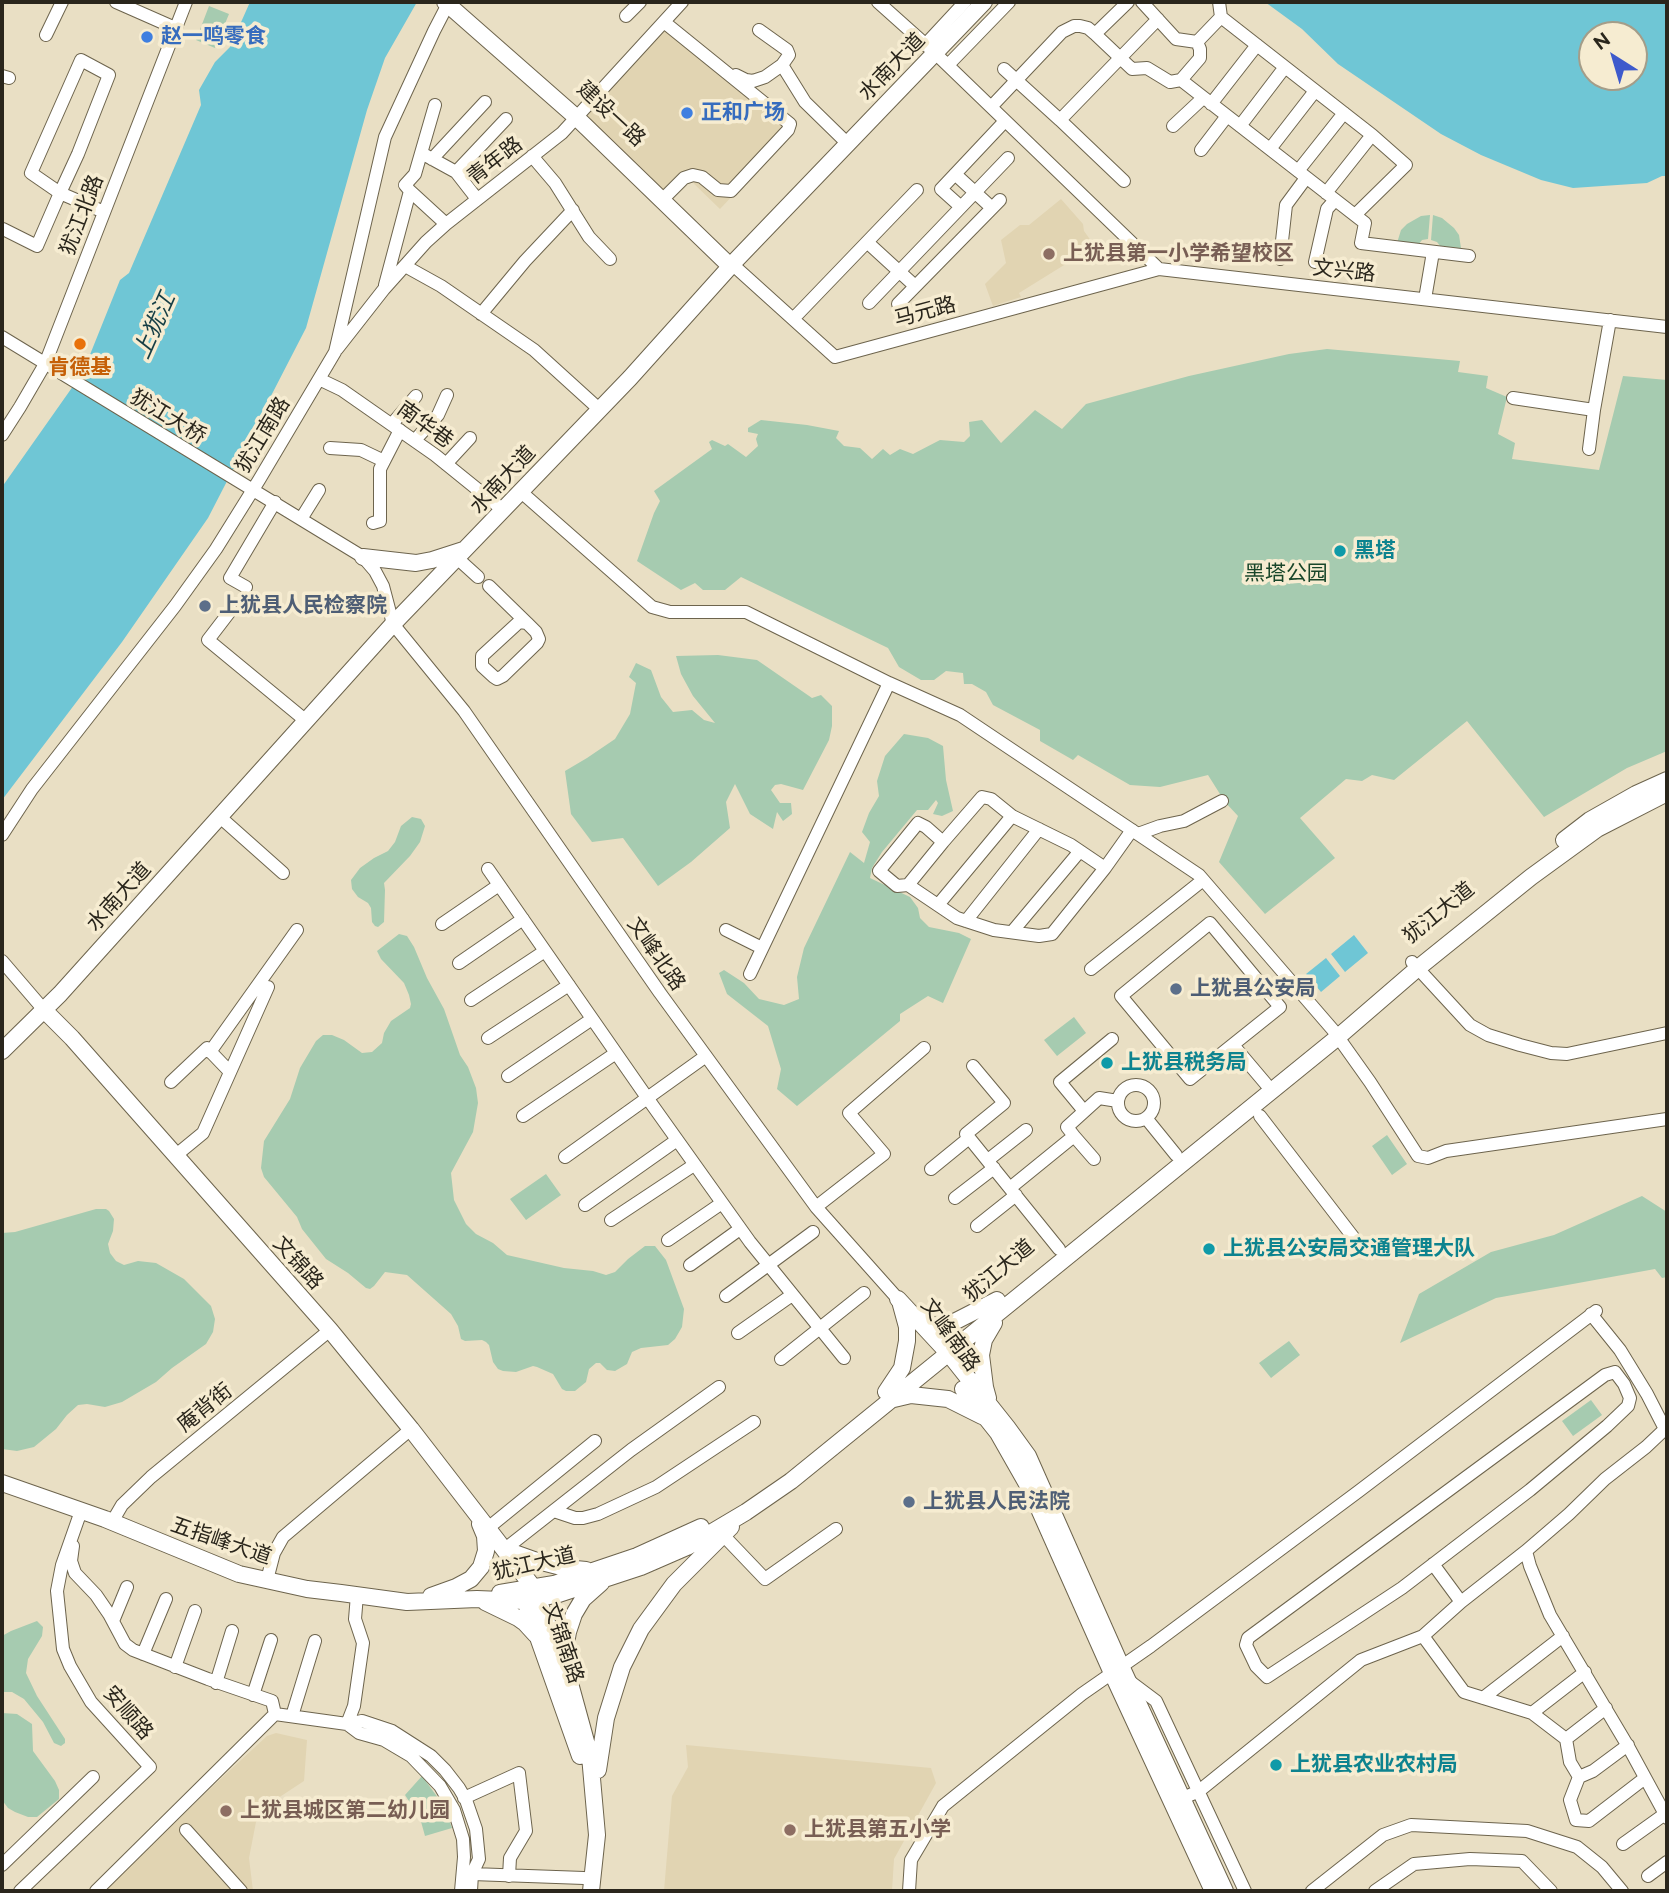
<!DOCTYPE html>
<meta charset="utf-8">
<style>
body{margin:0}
#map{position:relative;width:1669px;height:1893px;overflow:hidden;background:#e9dfc4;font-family:Raleway,sans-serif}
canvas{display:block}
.frame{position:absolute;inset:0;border:4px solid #2a261c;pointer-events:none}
.north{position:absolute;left:1578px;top:21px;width:70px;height:70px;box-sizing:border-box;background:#f6ecd1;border:2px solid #a49d89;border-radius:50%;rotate:323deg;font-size:19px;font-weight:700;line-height:28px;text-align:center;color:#2a261c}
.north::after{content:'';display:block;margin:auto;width:24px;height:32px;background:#3e5acc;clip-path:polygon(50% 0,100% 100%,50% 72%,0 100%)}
</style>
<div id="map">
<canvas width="1669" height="1893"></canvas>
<div class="frame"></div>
<div class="north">N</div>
</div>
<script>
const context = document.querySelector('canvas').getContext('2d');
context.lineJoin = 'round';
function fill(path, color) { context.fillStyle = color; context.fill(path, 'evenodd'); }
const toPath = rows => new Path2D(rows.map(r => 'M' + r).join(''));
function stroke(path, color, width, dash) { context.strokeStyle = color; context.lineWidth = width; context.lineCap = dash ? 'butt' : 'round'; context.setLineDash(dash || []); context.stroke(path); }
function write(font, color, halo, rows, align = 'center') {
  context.font = font + ' Raleway,"Noto Sans SC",sans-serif'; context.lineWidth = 7; context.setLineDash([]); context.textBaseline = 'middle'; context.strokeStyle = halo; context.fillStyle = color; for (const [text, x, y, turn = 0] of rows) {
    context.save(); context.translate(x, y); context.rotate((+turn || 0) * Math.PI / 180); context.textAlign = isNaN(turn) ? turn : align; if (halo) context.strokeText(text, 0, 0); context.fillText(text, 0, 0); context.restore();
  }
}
const built = toPath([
 [672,22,753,89,796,128,720,209,690,180,672,198,586,117],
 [1061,199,1083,224,1084,231,1099,252,1069,262,1019,293,1021,297,993,306,985,284,1006,263,1001,240,1020,225,1029,225],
 [276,1733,307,1740,304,1781,275,1800,256,1822,249,1858,253,1891,105,1891,214,1785,267,1736],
 [686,1745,931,1768,936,1783,894,1859,892,1891,664,1891,672,1796,688,1767]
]);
const green = toPath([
 [209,6,229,14,215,48,196,40],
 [1430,215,1428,239,1422,240,1418,245,1397,243,1401,230,1407,224,1421,216],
 [1433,215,1442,218,1454,228,1459,235,1461,248,1441,247,1437,242,1431,240],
 [1327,349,1460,361,1458,372,1488,376,1486,388,1507,397,1498,434,1515,443,1512,459,1599,470,1623,376,1667,380,1667,751,1627,768,1544,817,1467,721,1394,780,1372,775,1362,781,1346,779,1300,818,1335,858,1265,914,1219,862,1238,816,1225,802,1208,775,1160,787,1130,785,1078,755,1073,760,1040,741,1040,730,993,705,986,692,972,684,964,684,963,673,946,671,934,680,921,680,899,667,888,648,741,577,725,590,703,590,695,583,681,590,637,561,654,513,660,501,654,491,712,449,709,442,712,440,725,446,728,444,746,457,758,446,756,439,758,434,748,432,748,428,761,420,807,425,839,431,836,438,844,446,860,448,872,459,883,449,890,455,900,449,913,454,940,440,964,442,970,436,969,422,982,420,1001,443,1035,410,1062,429,1086,404,1189,376,1289,354],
 [718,655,757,660,812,698,821,695,832,706,832,726,829,740,803,790,781,784,775,785,771,790,780,803,791,803,792,814,783,821,777,812,773,829,750,814,735,784,726,802,730,828,691,862,658,886,623,838,592,842,571,814,565,771,587,758,615,739,630,714,636,683,629,677,636,663,651,670,661,697,673,712,692,710,704,720,715,723,693,696,681,674,676,656],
 [904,734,928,738,943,746,946,780,953,811,942,816,933,814,938,803,936,800,928,810,917,810,882,852,872,868,870,878,910,897,918,908,920,918,929,927,959,933,971,939,943,1003,928,996,900,1014,900,1021,797,1106,777,1089,781,1069,768,1026,727,994,719,973,724,970,744,983,759,999,784,1005,799,999,797,977,804,948,850,852,864,863,870,842,862,832,869,813,879,796,877,781,885,756],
 [412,817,421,819,425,826,420,842,410,856,384,883,385,890,384,922,378,927,375,926,372,922,371,908,368,903,358,897,352,889,351,880,360,868,374,858,388,851,395,842,401,826],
 [399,934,407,936,414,947,427,978,444,1009,460,1055,468,1067,476,1088,478,1103,473,1132,451,1173,454,1200,466,1224,476,1234,493,1243,507,1255,564,1268,593,1271,606,1275,615,1272,628,1259,645,1246,655,1246,666,1260,684,1309,682,1327,675,1339,668,1345,641,1348,632,1352,627,1364,615,1371,607,1370,600,1363,596,1363,589,1369,586,1382,575,1391,566,1391,562,1389,553,1374,537,1367,533,1366,516,1372,503,1371,498,1369,493,1362,489,1345,486,1342,482,1340,465,1341,461,1339,458,1326,451,1314,407,1275,385,1272,374,1286,370,1289,366,1288,348,1273,326,1259,302,1229,297,1217,264,1177,261,1168,264,1141,290,1099,300,1068,316,1041,323,1035,332,1035,344,1040,362,1053,372,1052,382,1043,384,1033,391,1021,410,1008,411,1004,409,995,404,983,381,959,377,951],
 [1074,1017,1086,1033,1057,1056,1044,1040],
 [1387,1135,1407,1164,1392,1175,1372,1146],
 [546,1174,561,1195,526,1220,510,1199],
 [1642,1196,1667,1212,1667,1277,1662,1278,1655,1269,1496,1298,1400,1343,1419,1294,1491,1252,1554,1235],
 [96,1209,106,1209,109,1211,114,1219,113,1231,108,1244,110,1253,116,1261,124,1265,138,1261,156,1263,184,1279,211,1306,215,1319,213,1332,206,1344,172,1368,156,1382,122,1402,105,1407,87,1404,78,1405,67,1415,56,1429,34,1447,17,1451,2,1449,2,1233,15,1232],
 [1289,1341,1300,1355,1271,1378,1259,1363],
 [1591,1400,1602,1415,1573,1436,1562,1421],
 [37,1621,43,1627,42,1636,28,1659,26,1673,37,1696,65,1739,65,1743,61,1746,54,1743,43,1722,24,1699,12,1692,2,1692,2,1636,11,1631],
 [2,1713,17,1714,32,1724,33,1751,55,1781,59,1790,59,1799,37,1817,28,1817,15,1812,8,1808,2,1800],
 [422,1776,444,1806,452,1828,425,1836,420,1818,405,1795]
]);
const water = toPath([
 [250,2,417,2,385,58,367,110,306,328,208,518,122,642,2,800,2,487,83,372,120,280,129,273,201,105,199,90,215,62,230,47],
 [1265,2,1667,2,1667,176,1662,176,1647,183,1573,188,1541,180,1481,155,1441,134,1338,64,1302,29],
 [1634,35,1634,77,1592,77,1592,35],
 [1354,935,1368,953,1345,972,1331,954],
 [1326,958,1340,976,1321,992,1306,974]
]);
const minor = toPath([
 [116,2,175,28],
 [878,2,935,53,1159,269,1667,327],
 [1142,2,1176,39,1197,42,1221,17,1219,2],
 [626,16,640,2],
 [1221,17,1372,135,1406,165,1355,215],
 [664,22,790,124,788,130,731,191,718,190,702,177,693,175,684,178,667,195],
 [759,30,787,50,789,55,782,65],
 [1095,34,1132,69,1147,68,1170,82,1181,80,1200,58,1200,49,1197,42],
 [46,35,62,2],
 [925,45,965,2],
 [948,65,1009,2],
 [1004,69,1060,120,1158,19],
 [736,75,746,80,753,81,765,77,782,65,805,102,847,143],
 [2,76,9,78],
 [1181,80,1365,223,1361,243,1469,256],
 [1211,104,1257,45],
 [991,107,1062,32,1074,26,1080,26,1088,28,1095,34,1128,2],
 [1060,120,1124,181],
 [1173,126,1203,98],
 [1240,126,1285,67],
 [1270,149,1315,91],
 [1201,150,1227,116],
 [425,155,456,172,477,199],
 [532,156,555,183,589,237,610,259],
 [432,159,485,102],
 [1298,171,1344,113],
 [456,172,506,119],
 [955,174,992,208],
 [410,191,446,224],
 [1326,193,1372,135],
 [961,207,941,189,1005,121],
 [3,229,37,246,60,193,78,154,109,75,81,60,31,173,60,193,104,212],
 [867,242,915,286],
 [1280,259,1286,205,1306,178],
 [1315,262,1327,209,1335,200],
 [732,264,835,357,1159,269],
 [405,266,441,286,534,350,599,409],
 [385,285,410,191,405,185,415,174,435,105],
 [1425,299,1433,252],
 [869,303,1008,158],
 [898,304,1000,200],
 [481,314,525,261,573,210],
 [793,319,917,190],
 [2,337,363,557,375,571,383,586,393,624,464,711,660,993,816,1207,898,1299],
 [337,349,384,289,426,242,446,224,562,133,682,2],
 [319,379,342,390,435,455,503,510],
 [1513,398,1594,410,1610,320],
 [392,424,416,396],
 [2,435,20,407,45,364,186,2],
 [415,440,438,415,447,395],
 [330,448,361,450,384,461],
 [1589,449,1594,410],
 [446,464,470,438],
 [520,491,652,607,670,612,746,612,889,683,960,715,1199,875,1333,1030],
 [301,519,319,490],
 [373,523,380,521,380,469,400,430],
 [457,558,478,577],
 [489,586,527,623],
 [246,587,230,578,275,502],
 [231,610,208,640,305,720],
 [519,622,527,623,536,632,539,639,537,643,503,676,497,679,494,677,482,666,482,656,519,622],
 [220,817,283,873],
 [1138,834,1160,826,1184,821,1222,801],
 [2,835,32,789,175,606,216,549,259,480,335,352,385,137,434,31,449,2],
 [1105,868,1052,934,1039,936,994,930,957,918,908,885,897,886,879,871,918,823,926,827,943,842,982,797,991,799,1012,816,1071,845,1105,868,1132,830],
 [488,869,648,1099,750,1242,844,1358],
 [908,885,943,842],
 [938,905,1012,816],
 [966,921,1039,829],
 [1210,923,1280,1007,1190,1079,1121,996,1210,923],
 [442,924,499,885],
 [726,930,762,948],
 [1012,932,1080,851],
 [2,961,44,1010],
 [1412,962,1470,1025,1488,1035,1520,1045,1551,1053,1567,1054,1667,1033],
 [459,963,523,919],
 [1091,969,1203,880],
 [750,974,889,683],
 [471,1000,545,951],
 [1338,1037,1370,1082,1418,1156,1428,1158,1446,1151,1667,1119],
 [488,1038,569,985],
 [1233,1045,1266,1084],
 [210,1052,297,930],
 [973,1066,1004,1103,966,1134,1059,1249],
 [508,1076,592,1019],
 [171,1082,207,1048,230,1072],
 '1118 1103a18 18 0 1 1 36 0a18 18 0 1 1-36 0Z',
 [1084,1111,1060,1082,1112,1039],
 [523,1116,616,1053],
 [1260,1116,1360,1246],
 [1146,1118,1176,1155],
 [1074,1136,1094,1159],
 [175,1156,203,1133,268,987],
 [565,1157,706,1056],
 [988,1160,1026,1130],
 [931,1169,969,1138],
 [1010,1188,1074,1136,1067,1127,1099,1098,1118,1101],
 [955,1198,994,1168],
 [585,1205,677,1140],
 [816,1207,884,1154,849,1113,924,1048],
 [611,1220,694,1165],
 [977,1226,1016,1195],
 [668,1240,722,1203],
 [690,1265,740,1229],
 [726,1296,813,1232],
 [1591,1314,1620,1350,1647,1394,1665,1429,1646,1447,1605,1479,1569,1514,1526,1551,1530,1566,1550,1615,1629,1748,1667,1818],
 [738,1333,792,1295],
 [781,1359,864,1293],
 [1615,1372,1624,1384,1630,1398,1628,1406,1607,1426,1530,1490,1402,1588,1267,1677,1256,1666,1246,1645,1248,1638,1605,1375,1615,1372],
 [554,1511,575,1518,583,1518,598,1514,656,1487,754,1422],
 [112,1522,122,1505,151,1477,330,1330],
 [488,1528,595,1441],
 [723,1535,765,1579,836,1529],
 [73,1546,71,1561,75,1573,96,1595,109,1614,125,1644,133,1650,208,1679,272,1701,275,1714],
 [505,1549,631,1450,719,1387],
 [1433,1564,1461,1602,1526,1551],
 [267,1580,274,1553,283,1537,411,1429],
 [113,1621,127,1587],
 [1423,1636,1464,1692,1532,1713,1566,1739,1570,1762,1579,1777,1593,1771,1628,1745],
 [143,1654,166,1599],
 [175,1667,195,1611],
 [1128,1680,1156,1701,1245,1891],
 [216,1683,232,1631],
 [253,1695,271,1640],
 [1483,1698,1563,1636],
 [1532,1713,1585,1672],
 [292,1716,315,1641],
 [347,1724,359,1733,384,1740,411,1756,440,1786,454,1810,463,1839,464,1857,461,1891],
 [347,1724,354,1706,363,1643,355,1619,357,1595],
 [1566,1739,1606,1708],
 [1579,1777,1570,1800,1576,1820,1589,1821,1645,1778],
 [464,1798,519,1773,526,1831,510,1858,509,1876],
 [1174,1802,1199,1791,1361,1660,1423,1636,1461,1602],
 [186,1830,241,1891],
 [1623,1844,1665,1814],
 [2,1865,93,1777],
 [1648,1876,1667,1862],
 [20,1891,150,1767,91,1702,70,1666,63,1649,57,1591,62,1565,81,1511],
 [96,1891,275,1714,347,1724,362,1721,392,1731,431,1756,445,1770,459,1788,466,1800,476,1829,479,1859,472,1874,463,1874],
 [471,1891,472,1874,584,1878],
 [909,1891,911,1860,943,1806,1082,1694,1151,1646,1359,1491,1596,1311],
 [1312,1891,1383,1835,1411,1825,1527,1831,1577,1847,1602,1867,1622,1891],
 [1375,1891,1414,1864,1470,1859,1522,1861,1551,1891]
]);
const major = toPath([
 [445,2,577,118,730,266],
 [363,557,416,563,432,560,463,550],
 [1564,840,1590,820,1636,794,1667,780],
 [44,1010,72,1038,330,1330,411,1429,533,1587,568,1676,590,1756,597,1835,591,1891],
 [2,1051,60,994,393,624,630,378,736,260,984,2],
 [898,1299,949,1354,1007,1427,1028,1456,1121,1666,1225,1891],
 [921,1319,927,1324,938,1326,952,1323,997,1300],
 [963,1389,998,1433,1031,1491,1112,1673,1213,1891],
 [886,1392,902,1368,907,1341,907,1327,901,1305],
 [988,1398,985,1387,981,1355,984,1340,994,1323],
 [894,1399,911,1395,948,1399,982,1416],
 [2,1483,105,1519,239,1574,307,1589,341,1593,407,1602,477,1599,526,1601,559,1594,641,1567,687,1547,746,1512,791,1481,1338,1037,1418,968,1531,877,1597,829,1667,793],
 [506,1550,534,1560,565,1568,586,1570],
 [522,1592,580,1756],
 [500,1593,554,1584,637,1556,701,1527],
 [431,1596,456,1587,471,1579,481,1567,486,1551,485,1536,480,1524],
 [485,1602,518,1618,525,1623,536,1635],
 [563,1661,568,1632,574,1614,583,1599,601,1583],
 [598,1770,606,1718,622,1667,641,1629,674,1584,731,1527]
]);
const markers = [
 [147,37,7,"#3f7fe0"],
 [687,113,7,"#3f7fe0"],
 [1049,254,7,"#8d6e63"],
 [80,344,7,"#e8710a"],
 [1340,551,7,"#0f9aa8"],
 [205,606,7,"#5c6f8a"],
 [1176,989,7,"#5c6f8a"],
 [1107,1063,7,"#0f9aa8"],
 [1209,1249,7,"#0f9aa8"],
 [909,1502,7,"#5c6f8a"],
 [1276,1765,7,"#0f9aa8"],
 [226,1811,7,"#8d6e63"],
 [790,1830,7,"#8d6e63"]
];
const shopNames = [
 ["赵一鸣零食",161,37],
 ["正和广场",701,113]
];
const streetNames = [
 ["水南大道",892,67,-46],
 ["建设一路",611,114,43],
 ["青年路",495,161,-38],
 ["犹江北路",82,215,-69],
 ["文兴路",1344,271,6],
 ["马元路",925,312,-15],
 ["犹江大桥",168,417,31],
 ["南华巷",425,425,36],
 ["犹江南路",263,435,-59],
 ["水南大道",503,480,-47],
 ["水南大道",119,897,-48],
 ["犹江大道",1439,913,-39],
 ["文峰北路",656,954,55],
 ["文锦路",298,1263,48],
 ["犹江大道",999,1271,-40],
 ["文峰南路",950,1335,54],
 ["庵背街",205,1408,-39],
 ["五指峰大道",221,1541,19],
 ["犹江大道",534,1564,-13],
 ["文锦南路",563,1643,71],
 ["安顺路",128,1713,49]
];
const educationNames = [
 ["上犹县第一小学希望校区",1063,254],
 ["上犹县城区第二幼儿园",240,1811],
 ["上犹县第五小学",804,1830]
];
const foodNames = [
 ["肯德基",80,368]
];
const cultureNames = [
 ["黑塔",1354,551],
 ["上犹县税务局",1121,1063],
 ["上犹县公安局交通管理大队",1223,1249],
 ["上犹县农业农村局",1290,1765]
];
const parkNames = [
 ["黑塔公园",1286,574]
];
const serviceNames = [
 ["上犹县人民检察院",219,606],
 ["上犹县公安局",1190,989],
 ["上犹县人民法院",923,1502]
];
const waterNames = [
 ["上犹江",155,326,-66]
];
fill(built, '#e1d4b2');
fill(green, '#a6cbb0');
fill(water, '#6fc6d5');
stroke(minor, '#6d644d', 14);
stroke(major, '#6d644d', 18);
stroke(minor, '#fff', 12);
stroke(major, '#fff', 16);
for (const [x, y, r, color] of markers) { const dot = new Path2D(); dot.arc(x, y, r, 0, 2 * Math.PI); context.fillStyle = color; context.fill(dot); stroke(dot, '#f6ecd1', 2.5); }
write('bold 21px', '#366cbe', '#f6ecd1', shopNames, 'left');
write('21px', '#2a261c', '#f6ecd1', streetNames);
write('bold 21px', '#785e54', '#f6ecd1', educationNames, 'left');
write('bold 21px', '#c56008', '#f6ecd1', foodNames);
write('bold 21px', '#0d838f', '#f6ecd1', cultureNames, 'left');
write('21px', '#18462a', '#f6ecd1', parkNames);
write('bold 21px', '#4e5e75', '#f6ecd1', serviceNames, 'left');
write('italic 23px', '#153e45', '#f6ecd1', waterNames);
</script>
